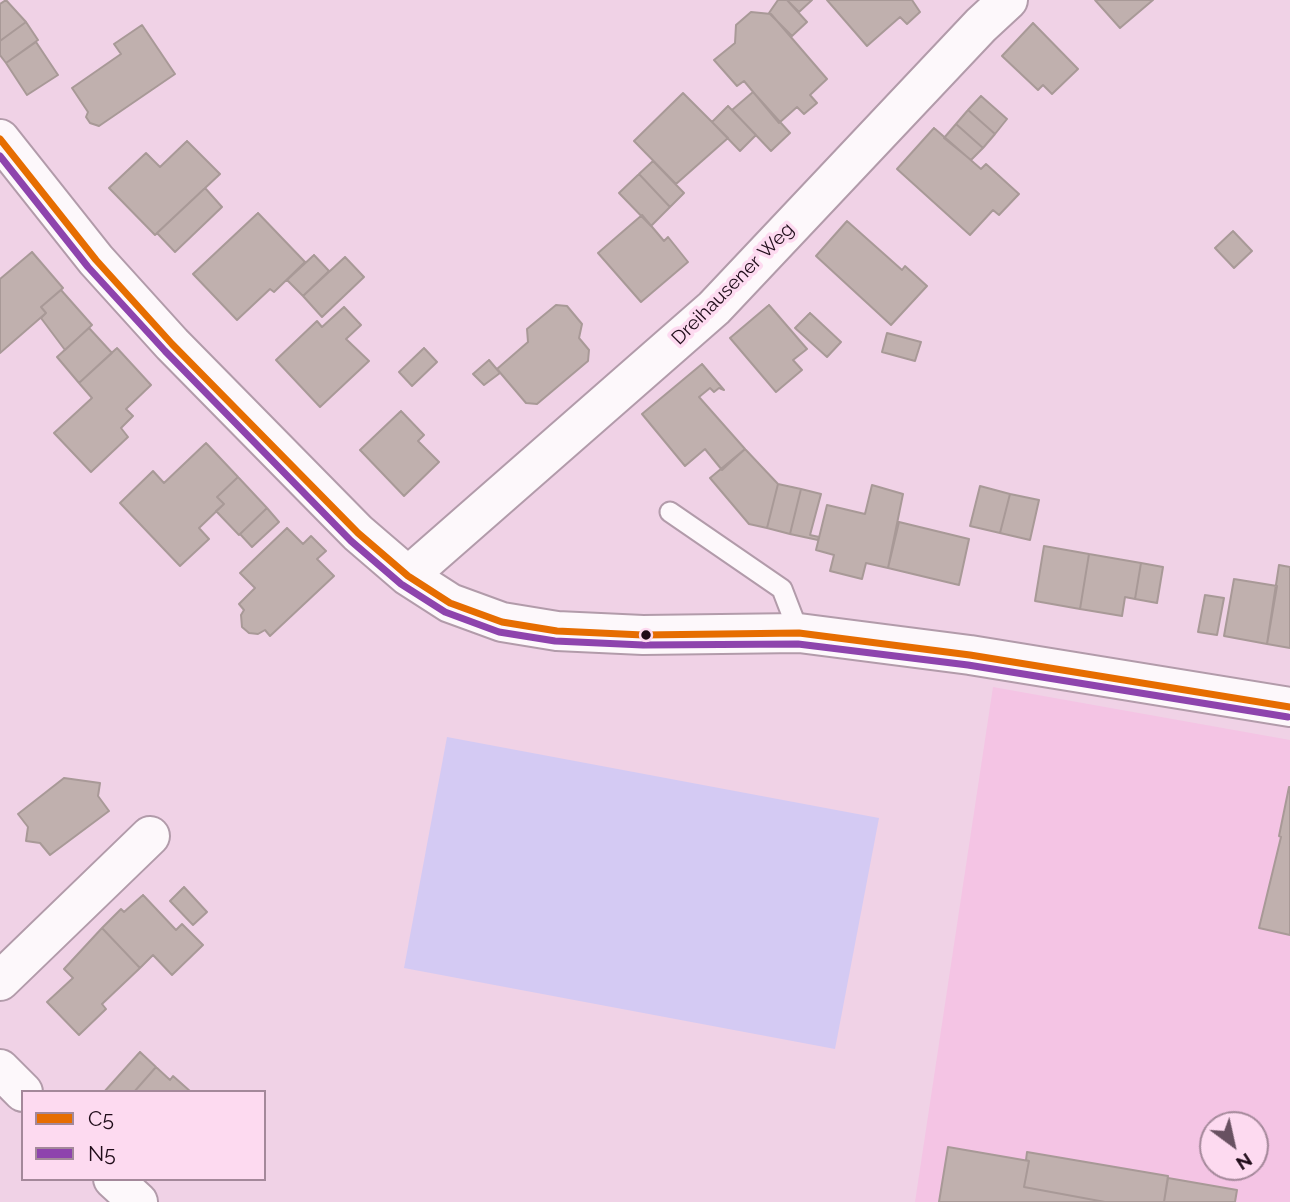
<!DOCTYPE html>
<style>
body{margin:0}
#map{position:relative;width:1290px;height:1202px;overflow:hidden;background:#f0d2e6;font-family:Raleway,sans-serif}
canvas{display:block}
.legend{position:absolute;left:21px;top:1090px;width:245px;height:91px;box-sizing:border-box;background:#fddaf0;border:2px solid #a4889a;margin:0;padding:9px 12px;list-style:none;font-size:21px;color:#1f0c19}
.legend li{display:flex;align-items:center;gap:14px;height:35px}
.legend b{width:35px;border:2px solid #a4889a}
.north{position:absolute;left:1199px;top:1111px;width:70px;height:70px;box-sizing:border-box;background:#fddaf0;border:2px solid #a4889a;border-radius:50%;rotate:147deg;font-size:19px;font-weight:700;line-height:28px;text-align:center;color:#1f0c19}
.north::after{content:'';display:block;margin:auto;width:24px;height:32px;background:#685161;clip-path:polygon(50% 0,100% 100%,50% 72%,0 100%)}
</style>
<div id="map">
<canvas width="1290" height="1202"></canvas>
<ul class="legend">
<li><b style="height:9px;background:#e66d01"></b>C5</li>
<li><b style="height:9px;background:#8e44ad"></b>N5</li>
</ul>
<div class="north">N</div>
</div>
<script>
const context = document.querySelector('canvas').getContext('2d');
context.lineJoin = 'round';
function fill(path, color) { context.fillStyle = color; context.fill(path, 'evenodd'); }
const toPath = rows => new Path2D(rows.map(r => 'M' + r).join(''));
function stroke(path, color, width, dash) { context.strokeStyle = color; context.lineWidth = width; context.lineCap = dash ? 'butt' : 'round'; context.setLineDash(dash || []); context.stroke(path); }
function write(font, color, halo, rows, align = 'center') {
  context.font = font + ' Raleway,sans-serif'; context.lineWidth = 7; context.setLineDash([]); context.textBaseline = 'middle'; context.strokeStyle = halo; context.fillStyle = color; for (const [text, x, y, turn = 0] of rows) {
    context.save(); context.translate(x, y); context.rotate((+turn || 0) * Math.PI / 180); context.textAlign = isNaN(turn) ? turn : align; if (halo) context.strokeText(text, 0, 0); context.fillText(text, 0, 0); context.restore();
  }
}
const built = toPath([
 [993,687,1290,740,1290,1202,915,1202],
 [1213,1125,1255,1125,1255,1167,1213,1167]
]);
const green = toPath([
 [447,737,879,818,835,1049,404,968]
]);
const building = toPath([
 [6,0,26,22,0,41,0,4,6,0],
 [778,0,787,0,807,22,792,36,769,13,778,0],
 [787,0,812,0,799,12,787,0],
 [827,0,912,0,920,12,907,24,900,17,867,46,827,0],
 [1095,0,1153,0,1120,28,1095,0],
 [751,12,771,14,827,79,810,95,817,103,804,114,797,107,779,123,744,81,737,86,714,60,735,43,736,25,751,12],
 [26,22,38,40,6,63,0,55,0,41,26,22],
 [1033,23,1078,69,1052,94,1043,85,1038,90,1002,56,1033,23],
 [142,25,175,74,99,126,90,123,86,117,88,112,72,88,121,54,114,44,142,25],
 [36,42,58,75,27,95,6,63,36,42],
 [753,92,790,133,771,151,732,110,753,92],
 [683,93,728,138,676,184,634,141,683,93],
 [981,96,1007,119,995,134,968,110,981,96],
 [728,106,756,135,740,151,712,122,728,106],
 [968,110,995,134,983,148,956,124,968,110],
 [956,124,983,148,971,160,944,138,956,124],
 [934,128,981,169,986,164,1019,194,999,215,993,210,970,235,897,169,934,128],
 [187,141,220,174,155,235,109,188,146,153,160,167,187,141],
 [653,161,684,193,670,207,639,174,653,161],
 [639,174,670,207,651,226,619,193,639,174],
 [205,188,222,207,175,252,157,233,205,188],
 [258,213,305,262,274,292,270,289,237,320,193,274,258,213],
 [642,215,664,241,668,237,688,262,641,302,598,253,642,215],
 [847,221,902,270,905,266,927,286,891,325,816,256,847,221],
 [1233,231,1252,251,1234,268,1215,248,1233,231],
 [32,252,63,288,41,307,46,313,0,353,0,279,32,252],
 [314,255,329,271,303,296,287,280,314,255],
 [345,257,364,277,322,317,303,296,345,257],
 [61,290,92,325,65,350,41,318,46,313,41,307,61,290],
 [556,305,567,306,582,324,579,338,589,350,588,361,537,404,526,403,497,369,528,342,527,329,556,305],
 [769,305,807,349,793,360,802,370,776,392,730,338,769,305],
 [344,307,361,325,346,339,369,361,320,407,276,360,317,321,322,327,344,307],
 [810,313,841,342,827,357,795,328,810,313],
 [89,328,112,353,79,383,57,357,89,328],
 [887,333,921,342,915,361,882,352,887,333],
 [117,348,151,385,126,409,133,416,121,428,128,437,91,472,54,433,92,398,79,383,117,348],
 [424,348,437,362,412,386,399,372,424,348],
 [489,360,500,373,484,385,473,374,489,360],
 [702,364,724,390,719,388,714,392,710,388,699,397,745,449,722,470,705,449,685,466,642,414,702,364],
 [401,411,424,435,418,441,439,462,404,496,360,450,401,411],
 [206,443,238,477,217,497,224,504,199,528,209,539,180,566,120,503,153,471,164,483,206,443],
 [745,449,778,484,767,528,749,524,710,478,745,449],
 [238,477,267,508,239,535,216,511,224,504,217,497,238,477],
 [778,484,801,489,790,534,767,528,778,484],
 [872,485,903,494,888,568,866,563,862,579,830,571,834,555,816,550,827,505,865,514,872,485],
 [980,486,1010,494,1000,533,970,526,980,486],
 [801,489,821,494,810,535,819,537,818,540,790,534,801,489],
 [1010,494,1039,500,1030,540,1000,533,1010,494],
 [267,508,279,522,252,547,240,534,267,508],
 [899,522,969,539,959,585,888,568,899,522],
 [287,528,303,544,311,536,326,551,317,559,334,576,270,636,265,630,258,634,249,633,242,627,241,615,244,610,239,604,255,588,240,573,287,528],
 [1044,546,1089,554,1080,609,1035,601,1044,546],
 [1089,554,1141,563,1135,599,1125,597,1122,616,1080,609,1089,554],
 [1141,563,1163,567,1157,603,1135,599,1141,563],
 [1279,565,1290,567,1290,648,1267,644,1279,565],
 [1234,579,1277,586,1267,644,1224,636,1234,579],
 [1205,595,1224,598,1217,635,1198,632,1205,595],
 [64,778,100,783,98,796,109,811,50,855,40,843,26,841,28,827,18,814,64,778],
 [1289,787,1290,787,1290,935,1259,928,1281,837,1279,836,1289,787],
 [184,887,207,912,193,925,170,901,184,887],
 [143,895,176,930,182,924,203,945,172,975,153,955,140,968,102,928,121,909,124,912,143,895],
 [102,928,140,968,102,1004,106,1009,79,1035,47,1002,73,978,64,969,102,928],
 [140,1052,156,1067,134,1092,104,1092,140,1052],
 [156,1067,170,1080,173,1076,191,1092,134,1092,156,1067],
 [948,1147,1029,1161,1024,1187,1105,1202,939,1202,948,1147],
 [1027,1152,1168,1176,1164,1202,1105,1202,1024,1187,1029,1161,1026,1160,1027,1152],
 [1168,1178,1237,1190,1235,1202,1164,1202,1168,1178]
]);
const lane = toPath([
 [670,512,782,589,799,633]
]);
const street = toPath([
 [0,139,96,260,172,344,358,533,408,576,450,603,502,622,557,631,643,635,799,633,970,655,1290,707],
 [408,576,714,308,981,25,1008,0],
 [0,981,150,836],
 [0,1069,23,1092],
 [113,1179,138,1202]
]);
const bus1 = toPath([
 [0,139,96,260,172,344,358,533,408,576,450,603,502,622,557,631,643,635,799,633,970,655,1290,707]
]);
const bus2 = toPath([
 [0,156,88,267,165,351,351,541,401,584,445,612,499,632,555,641,643,645,798,644,968,665,1288,717]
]);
const markers = [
 [646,635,6,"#1f0c19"]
];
const streetNames = [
 ["Dreihausener Weg",733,284,-45]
];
fill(built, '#f4c4e4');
fill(green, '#d4caf3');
fill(building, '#c0b0ae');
stroke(building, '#a89997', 2);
stroke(lane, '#b29baa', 23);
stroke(street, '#b29baa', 42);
stroke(lane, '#fdf8fb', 19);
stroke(street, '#fdf8fb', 38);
stroke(bus1, '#e66d01', 7);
stroke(bus2, '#8e44ad', 7);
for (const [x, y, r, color] of markers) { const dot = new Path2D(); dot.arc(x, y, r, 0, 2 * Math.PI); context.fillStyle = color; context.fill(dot); stroke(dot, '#fddaf0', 2.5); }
write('19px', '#1f0c19', '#fddaf0', streetNames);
</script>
